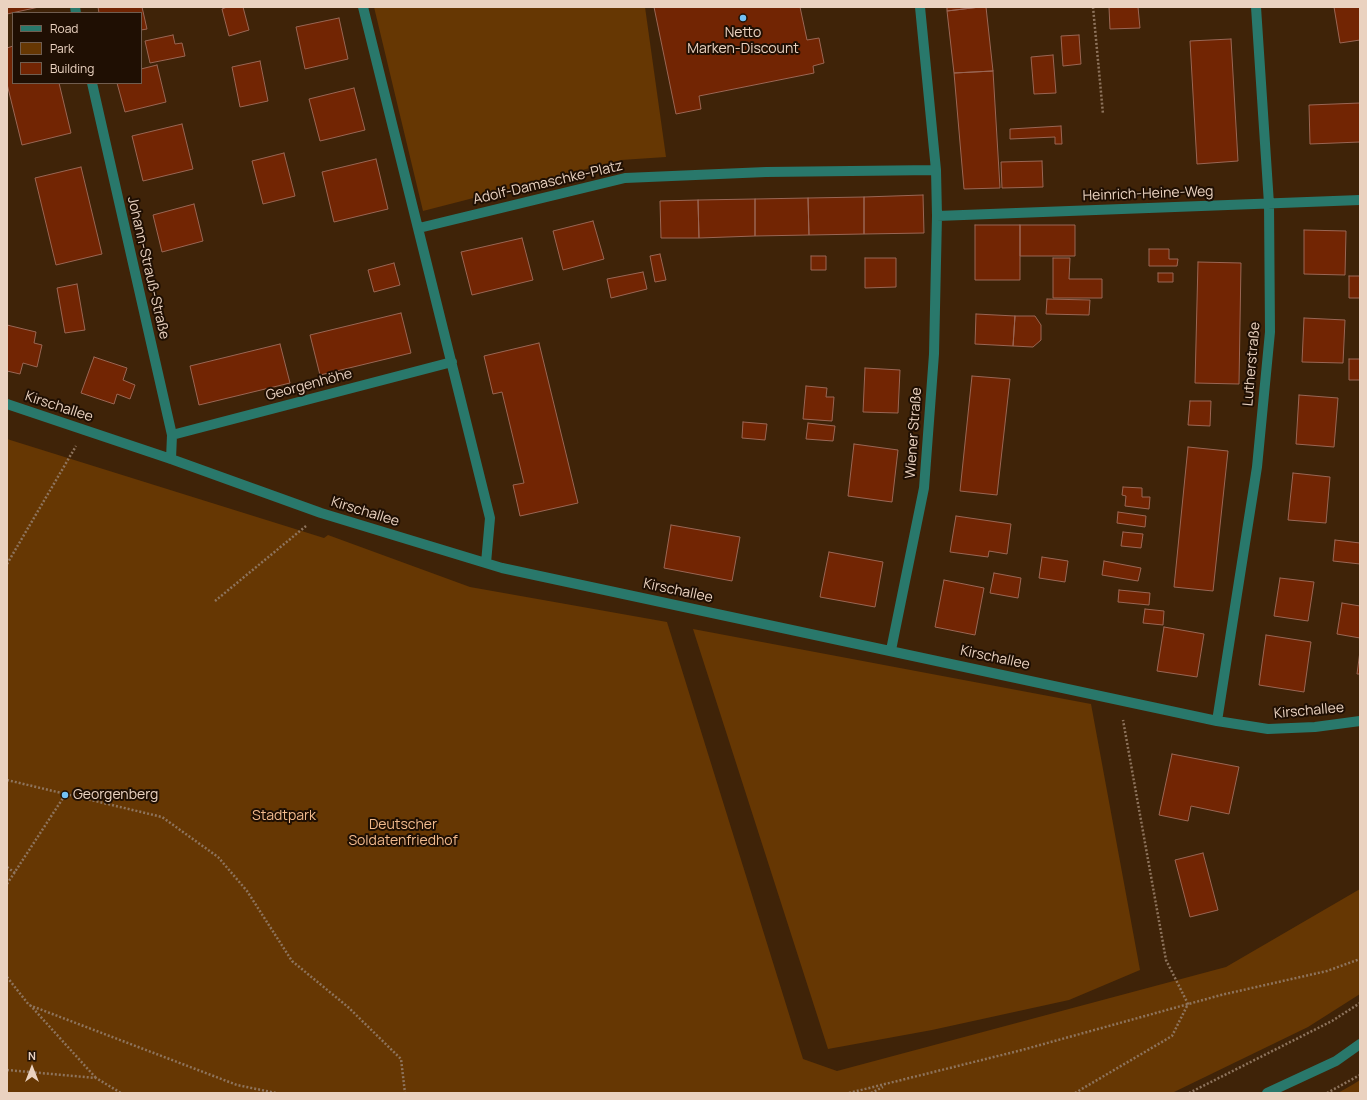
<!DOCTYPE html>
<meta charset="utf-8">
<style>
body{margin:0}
#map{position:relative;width:1367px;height:1100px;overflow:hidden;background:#3f2308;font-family:Manrope,sans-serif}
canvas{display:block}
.frame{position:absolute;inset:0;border:8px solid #ead2c0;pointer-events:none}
.legend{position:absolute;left:12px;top:12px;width:130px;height:72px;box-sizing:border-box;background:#1f0f03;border:1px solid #705d4f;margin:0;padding:5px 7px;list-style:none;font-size:12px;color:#ead2c0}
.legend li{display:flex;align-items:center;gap:8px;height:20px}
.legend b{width:20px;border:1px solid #705d4f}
.north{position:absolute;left:12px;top:1048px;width:40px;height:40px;-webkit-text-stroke:3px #1f0f03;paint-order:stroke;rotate:0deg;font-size:11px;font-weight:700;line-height:16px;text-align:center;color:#ead2c0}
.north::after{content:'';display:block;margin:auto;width:14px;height:18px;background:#ead2c0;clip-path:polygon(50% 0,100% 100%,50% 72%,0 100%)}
</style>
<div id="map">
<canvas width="1367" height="1100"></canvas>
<div class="frame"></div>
<ul class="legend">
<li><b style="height:5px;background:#29786b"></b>Road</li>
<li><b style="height:11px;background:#663703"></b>Park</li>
<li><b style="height:11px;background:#722503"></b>Building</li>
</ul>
<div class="north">N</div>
</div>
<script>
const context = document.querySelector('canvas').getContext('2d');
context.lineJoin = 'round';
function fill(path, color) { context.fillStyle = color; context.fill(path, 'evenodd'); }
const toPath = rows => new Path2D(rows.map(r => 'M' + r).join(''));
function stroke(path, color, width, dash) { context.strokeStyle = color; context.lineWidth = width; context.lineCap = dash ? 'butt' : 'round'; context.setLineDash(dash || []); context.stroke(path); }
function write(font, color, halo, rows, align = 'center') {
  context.font = font + ' Manrope,sans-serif'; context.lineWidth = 4; context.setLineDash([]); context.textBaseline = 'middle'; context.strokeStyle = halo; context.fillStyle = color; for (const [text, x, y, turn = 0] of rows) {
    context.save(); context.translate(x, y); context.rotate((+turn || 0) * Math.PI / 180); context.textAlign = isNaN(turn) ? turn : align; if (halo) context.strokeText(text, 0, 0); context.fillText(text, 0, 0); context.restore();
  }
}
const green = toPath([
 [374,7,645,7,666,157,621,160,423,211],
 [7,439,324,538,328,535,470,587,667,622,803,1059,837,1071,1226,967,1360,889,1360,994,1308,1027,1172,1093,7,1093],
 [693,629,1091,704,1140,970,1069,1000,932,1030,828,1049],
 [1360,1080,1360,1093,1338,1093,1352,1085]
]);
const building = toPath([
 [7,7,39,7,7,14,7,7],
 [98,7,142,7,147,29,141,30,141,13,99,13,98,7],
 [227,7,243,7,249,30,229,36,222,9,227,7],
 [654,7,800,7,807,40,819,38,824,63,813,66,814,73,699,96,701,109,676,114,654,7],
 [947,7,980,7,947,11,947,7],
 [980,7,986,7,993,71,954,73,947,11,980,7],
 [1109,7,1138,7,1140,28,1110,29,1109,7],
 [1334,7,1360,7,1360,40,1340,43,1334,7],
 [339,18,348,59,305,69,296,27,339,18],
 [173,35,175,44,182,43,185,56,150,63,145,41,173,35],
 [1079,35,1081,64,1063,66,1061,36,1079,35],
 [1231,39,1238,161,1197,164,1190,41,1231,39],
 [13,46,13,83,59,83,71,133,22,145,7,84,7,48,13,46],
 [1053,55,1056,93,1034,94,1031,57,1053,55],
 [260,61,268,101,240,107,232,67,260,61],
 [157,65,166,102,125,112,117,83,141,83,141,69,157,65],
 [993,71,1000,188,964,189,954,73,993,71],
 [354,88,365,130,320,141,309,99,354,88],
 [1360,103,1360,142,1310,144,1309,105,1360,103],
 [182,124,193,169,143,181,132,136,182,124],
 [1061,126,1062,144,1055,144,1055,137,1010,139,1010,129,1061,126],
 [284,153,295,196,263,204,252,161,284,153],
 [376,159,388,209,334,222,322,172,376,159],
 [1042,161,1043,187,1002,188,1001,162,1042,161],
 [81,167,102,254,56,265,35,178,81,167],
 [923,195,924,233,864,234,864,197,923,195],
 [864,197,864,234,809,235,808,198,864,197],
 [808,198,809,235,755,236,755,199,808,198],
 [755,199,755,236,699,238,698,200,755,199],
 [698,200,699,238,661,238,660,201,698,200],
 [194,204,203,241,162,252,153,215,194,204],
 [593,221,604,259,563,270,553,231,593,221],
 [975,225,1020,225,1020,280,975,280,975,225],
 [1020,225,1075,225,1075,256,1020,256,1020,225],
 [1304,230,1346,231,1345,275,1304,274,1304,230],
 [522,238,533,280,472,295,461,252,522,238],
 [1149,249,1169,249,1169,259,1178,259,1177,266,1149,266,1149,249],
 [660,254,666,280,655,282,650,256,660,254],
 [811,256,826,256,826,270,811,270,811,256],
 [865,258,896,258,896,287,865,288,865,258],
 [1053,258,1070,258,1069,279,1102,279,1102,298,1053,298,1053,258],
 [1198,262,1241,263,1239,384,1195,383,1198,262],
 [394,263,400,285,374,292,368,270,394,263],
 [643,272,647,289,611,298,607,279,643,272],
 [1158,273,1173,273,1173,282,1158,282,1158,273],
 [1349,276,1360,276,1360,298,1349,298,1349,276],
 [77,284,85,330,65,333,57,288,77,284],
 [1047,299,1090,300,1089,315,1046,314,1047,299],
 [401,313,411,353,320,375,310,335,401,313],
 [976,314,1015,316,1013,346,975,344,976,314],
 [1015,316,1035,316,1041,325,1041,340,1033,347,1013,346,1015,316],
 [1304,318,1345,320,1343,363,1302,362,1304,318],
 [7,325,36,332,34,343,42,345,37,367,23,363,20,374,7,371,7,325],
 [539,343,578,503,520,516,513,485,524,483,502,392,493,394,484,356,539,343],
 [280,344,290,383,199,405,190,366,280,344],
 [94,357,127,368,123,380,135,385,130,399,117,394,114,404,81,393,94,357],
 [1349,359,1360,359,1360,380,1349,380,1349,359],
 [865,368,900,370,898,413,863,412,865,368],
 [972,376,1010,379,997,495,960,491,972,376],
 [806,386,827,388,826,397,834,397,832,421,803,419,806,386],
 [1299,395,1338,398,1334,447,1296,444,1299,395],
 [1190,401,1211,401,1210,426,1188,425,1190,401],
 [743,422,767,424,765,440,742,438,743,422],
 [808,423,835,426,833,441,806,439,808,423],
 [854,444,898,450,892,502,848,496,854,444],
 [1188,447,1228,451,1213,591,1174,587,1188,447],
 [1293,473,1330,477,1326,523,1288,520,1293,473],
 [1123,487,1142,488,1142,497,1150,497,1149,509,1125,506,1126,496,1122,495,1123,487],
 [1118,512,1146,516,1145,527,1117,523,1118,512],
 [956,516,1011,524,1007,554,989,551,988,557,950,552,956,516],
 [671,525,740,537,732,581,664,568,671,525],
 [1123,532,1143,534,1141,548,1121,546,1123,532],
 [1335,540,1360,543,1360,564,1333,561,1335,540],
 [829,552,883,562,875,607,820,597,829,552],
 [1042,557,1068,561,1065,582,1039,578,1042,557],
 [1104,561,1141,568,1138,581,1102,575,1104,561],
 [994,573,1021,578,1018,598,990,593,994,573],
 [1280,578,1314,582,1308,621,1274,616,1280,578],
 [944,580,984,588,975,635,935,627,944,580],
 [1119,590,1150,593,1149,605,1118,602,1119,590],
 [1342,603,1360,606,1360,638,1337,634,1342,603],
 [1145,609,1164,611,1163,625,1143,623,1145,609],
 [1164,627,1204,634,1197,677,1157,671,1164,627],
 [1266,635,1311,642,1304,692,1259,685,1266,635],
 [1360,651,1360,674,1357,674,1360,651],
 [1172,754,1239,767,1229,814,1191,806,1188,821,1159,815,1172,754],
 [1203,853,1218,910,1190,917,1175,860,1203,853]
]);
const path = toPath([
 [1093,7,1103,114],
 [7,564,76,446],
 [215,601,306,526],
 [7,780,162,817,218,857,247,891,292,961,348,1007,401,1059,405,1093],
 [7,867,15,873],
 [7,884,65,795],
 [7,977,29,1005,237,1085,276,1093],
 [30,1005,96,1078],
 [7,1070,96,1078,121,1093],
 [849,1093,1022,1050,1221,995,1327,971,1360,959],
 [871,1093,883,1087],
 [1075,1093,1172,1036,1188,1004,1166,960,1123,720],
 [1189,1093,1332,1021,1360,1003],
 [1327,1093,1360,1075]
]);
const minor = toPath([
 [75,7,76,13],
 [363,7,490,518,486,563],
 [92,83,172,435,171,459],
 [937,216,1360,200],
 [419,228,625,178,766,172,936,170],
 [7,404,171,459,321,513,502,568,1217,721,1268,729,1315,727,1360,721],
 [172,435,452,362],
 [891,650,924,488,934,354,937,216,936,170,920,7],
 [1217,721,1257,467,1270,332,1269,204,1256,7],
 [1267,1093,1336,1061,1360,1044]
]);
const markers = [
 [743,18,4,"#73c1f5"],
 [65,795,4,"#73c1f5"]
];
const poiNames = [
 ["Netto",743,33],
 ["Marken-Discount",743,49],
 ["Georgenberg",73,795,"left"]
];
const streetNames = [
 ["Adolf-Damaschke-Platz",548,183,-13],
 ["Heinrich-Heine-Weg",1148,194,-2],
 ["Johann-Strauß-Straße",148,268,77],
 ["Lutherstraße",1252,364,-85],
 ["Georgenhöhe",309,385,-15],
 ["Kirschallee",59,407,18],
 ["Wiener Straße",914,433,-86],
 ["Kirschallee",365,512,17],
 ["Kirschallee",678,591,12],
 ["Kirschallee",995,658,12],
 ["Kirschallee",1309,711,-5]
];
const parkNames = [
 ["Stadtpark",284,816],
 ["Deutscher",403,825],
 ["Soldatenfriedhof",403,841]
];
fill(green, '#663703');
fill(building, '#722503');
stroke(building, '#9a6654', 1);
stroke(path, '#8e745d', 2.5, [2, 2]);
stroke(minor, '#29786b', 10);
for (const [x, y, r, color] of markers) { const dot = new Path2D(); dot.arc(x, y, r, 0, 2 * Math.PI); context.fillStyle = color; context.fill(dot); stroke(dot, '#1f0f03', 1.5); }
write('14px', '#ead2c0', '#1f0f03', poiNames);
write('14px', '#ead2c0', '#1f0f03', streetNames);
write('14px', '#f2ba8d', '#1f0f03', parkNames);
</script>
